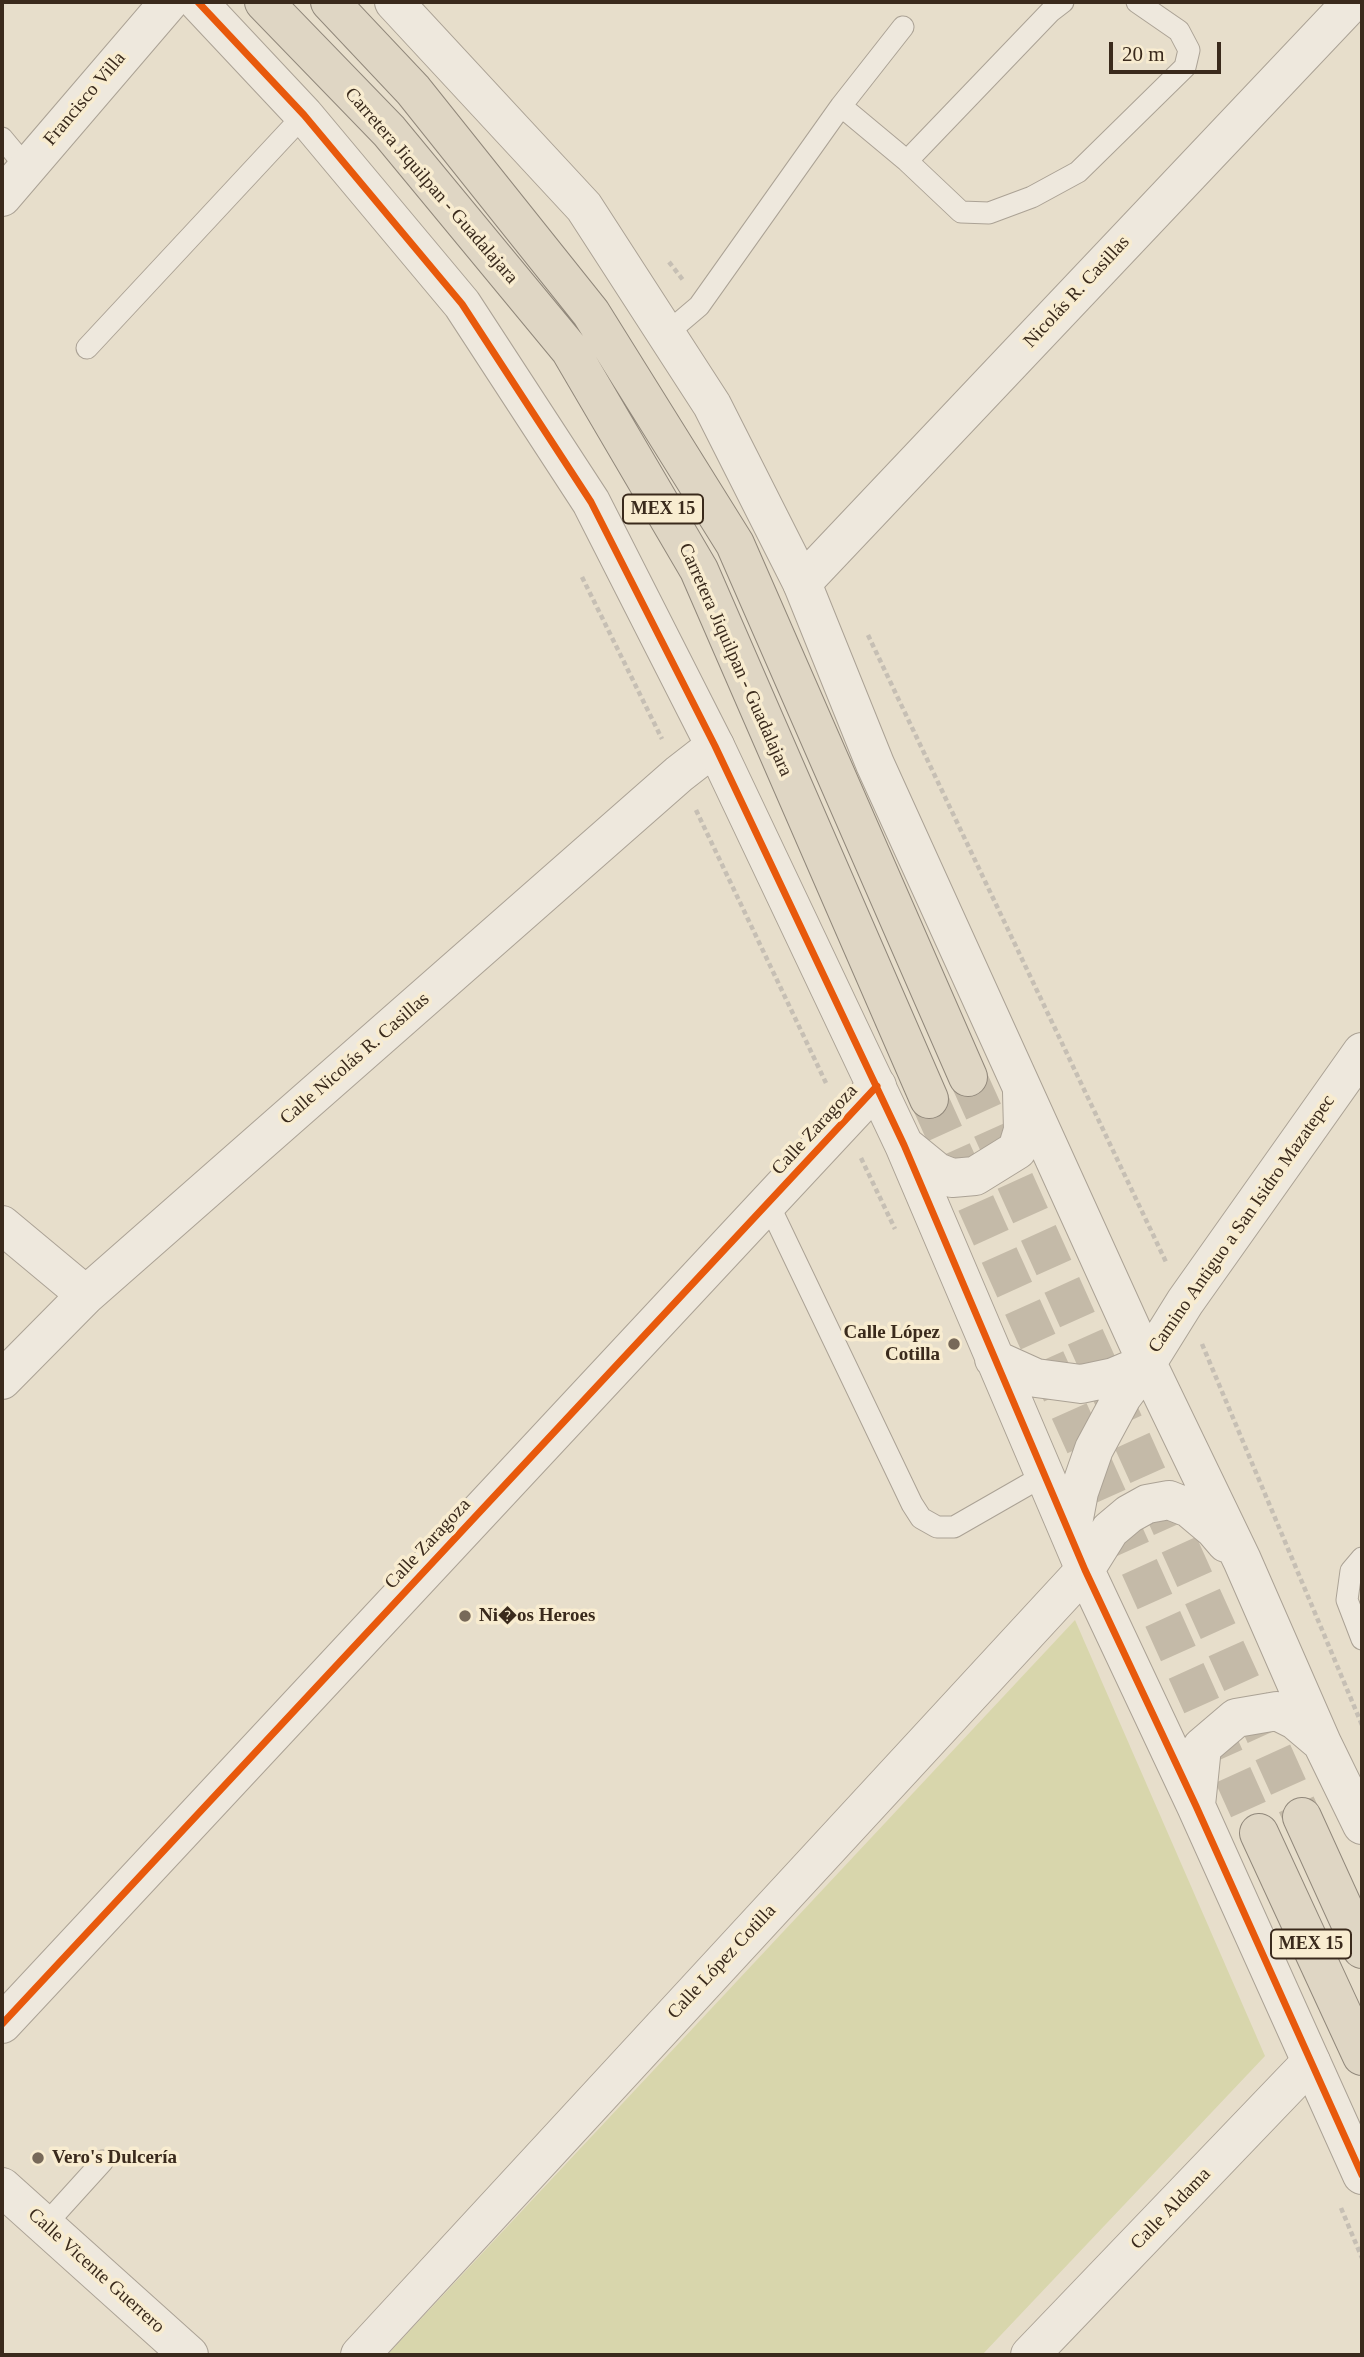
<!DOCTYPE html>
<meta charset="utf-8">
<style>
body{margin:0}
#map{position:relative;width:1364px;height:2357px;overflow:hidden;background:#e7decb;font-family:Georgia,serif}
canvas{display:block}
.frame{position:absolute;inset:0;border:4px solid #3a2a1c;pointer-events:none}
.scale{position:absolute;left:1109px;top:42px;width:112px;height:32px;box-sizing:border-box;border:4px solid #3a2a1c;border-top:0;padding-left:9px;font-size:21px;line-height:24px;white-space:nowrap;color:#3a2a1c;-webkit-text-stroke:5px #f8ecd0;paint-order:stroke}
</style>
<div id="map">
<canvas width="1364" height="2357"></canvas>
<div class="frame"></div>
<div class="scale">20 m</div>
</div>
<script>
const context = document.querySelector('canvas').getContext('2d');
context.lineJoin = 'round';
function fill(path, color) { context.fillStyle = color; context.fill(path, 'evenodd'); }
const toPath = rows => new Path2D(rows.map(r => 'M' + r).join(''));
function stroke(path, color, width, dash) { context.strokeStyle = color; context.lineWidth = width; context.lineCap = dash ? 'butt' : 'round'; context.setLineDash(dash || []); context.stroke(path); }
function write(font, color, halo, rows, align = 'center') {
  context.font = font + ' Georgia,serif'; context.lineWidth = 7; context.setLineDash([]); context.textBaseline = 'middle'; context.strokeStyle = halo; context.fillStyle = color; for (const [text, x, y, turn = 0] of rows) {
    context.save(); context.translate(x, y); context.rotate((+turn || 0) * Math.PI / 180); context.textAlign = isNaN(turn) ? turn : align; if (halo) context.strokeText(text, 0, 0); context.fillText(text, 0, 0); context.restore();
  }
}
const green = toPath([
 [1075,1620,1265,2056,982,2355,387,2355]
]);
const trunkTunnel = toPath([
 [968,1077,1302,1817],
 [929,1099,1259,1833]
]);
const path = toPath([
 [669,262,683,280],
 [582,577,662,739],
 [868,635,1166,1262],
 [696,810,826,1083],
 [861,1158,895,1229],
 [1202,1344,1362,1725],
 [1341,2208,1362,2258]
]);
const service = toPath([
 [841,106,903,27],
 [2,138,27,168],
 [907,161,1050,12,1063,2],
 [666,334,699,306,841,106,907,161,961,212,989,213,1032,197,1078,172,1185,67,1189,50,1179,31,1137,2],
 [87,348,304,115],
 [768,1203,912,1504,921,1518,937,1527,954,1527,1043,1476],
 [1362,1558,1351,1571,1347,1600,1362,1639],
 [45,2225,103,2161]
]);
const minor = toPath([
 [2,197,169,2],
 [802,583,1352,2],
 [2,1225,86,1295],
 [2,1380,86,1295,679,774,715,746],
 [2,2024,877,1086],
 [2,2187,189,2355],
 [360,2355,1085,1570],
 [1030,2355,1311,2062]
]);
const tertiary = toPath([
 [198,2,304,115,462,304,591,502,715,746,904,1145,1085,1570,1196,1806,1362,2175],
 [394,2,584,207,712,405,802,583,875,764,1147,1363,1242,1560,1322,1743,1362,1825],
 [904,1145,937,1172,952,1178,975,1176,1017,1150,1023,1130,1022,1092],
 [994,1359,1036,1378,1081,1384,1114,1377,1147,1363],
 [1071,1534,1079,1492,1094,1449,1122,1397,1147,1363,1185,1302,1362,1052],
 [1085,1570,1110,1530,1129,1514,1147,1504,1169,1500,1189,1508,1214,1529,1226,1543],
 [1196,1805,1202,1747,1236,1718,1277,1711,1295,1720,1321,1742]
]);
const trunk = toPath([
 [264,2,389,131,570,350,699,570,929,1099],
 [330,2,413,90,591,313,735,544,968,1077],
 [1302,1817,1362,1949],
 [1259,1833,1362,2056]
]);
const cycleway = toPath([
 [198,2,304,115,462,304,591,502,715,746,904,1145,1085,1570,1196,1806,1362,2175],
 [2,2024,877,1086]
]);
const markers = [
 [954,1344,7,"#776959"],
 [465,1616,7,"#776959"],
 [38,2158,7,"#776959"]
];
const shields = [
 [663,509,80],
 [1311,1944,80]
];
const shieldNames = [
 ["MEX 15",663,509],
 ["MEX 15",1311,1944]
];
const streetNames = [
 ["Francisco Villa",85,99,-50],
 ["Carretera Jiquilpan - Guadalajara",431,186,49],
 ["Nicolás R. Casillas",1077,292,-47],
 ["Carretera Jiquilpan - Guadalajara",735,660,66],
 ["Calle Nicolás R. Casillas",355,1059,-41],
 ["Calle Zaragoza",815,1130,-47],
 ["Camino Antiguo a San Isidro Mazatepec",1242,1224,-55],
 ["Calle Zaragoza",428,1544,-47],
 ["Calle López Cotilla",722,1962,-47],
 ["Calle Aldama",1171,2209,-46],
 ["Calle Vicente Guerrero",96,2271,42]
];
const poiNames = [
 ["Calle López",940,1333,"right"],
 ["Cotilla",940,1355,"right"],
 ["Ni�os Heroes",479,1616],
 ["Vero's Dulcería",52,2158]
];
fill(green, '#d8d6ac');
stroke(trunkTunnel, '#c4baa8', 38, [38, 19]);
stroke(service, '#aba295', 23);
stroke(minor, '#aba295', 40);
stroke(tertiary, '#aba295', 40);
stroke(trunk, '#91887b', 40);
stroke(path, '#c6bfb4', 4.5, [5, 3.5]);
stroke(service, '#eee8dd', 21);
stroke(minor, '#eee8dd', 38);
stroke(tertiary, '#eee8dd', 38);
stroke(trunk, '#dfd6c4', 38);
stroke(cycleway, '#e8590c', 7);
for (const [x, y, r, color] of markers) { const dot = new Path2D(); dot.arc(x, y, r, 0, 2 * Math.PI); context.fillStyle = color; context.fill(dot); stroke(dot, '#f8ecd0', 2.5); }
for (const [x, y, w] of shields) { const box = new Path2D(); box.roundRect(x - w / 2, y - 14.5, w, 29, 5); context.fillStyle = '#f8ecd0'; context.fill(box); stroke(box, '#3a2a1c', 2); }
write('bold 18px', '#3a2a1c', null, shieldNames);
write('19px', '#3a2a1c', '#f8ecd0', streetNames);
write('bold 19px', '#3a2a1c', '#f8ecd0', poiNames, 'left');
</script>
